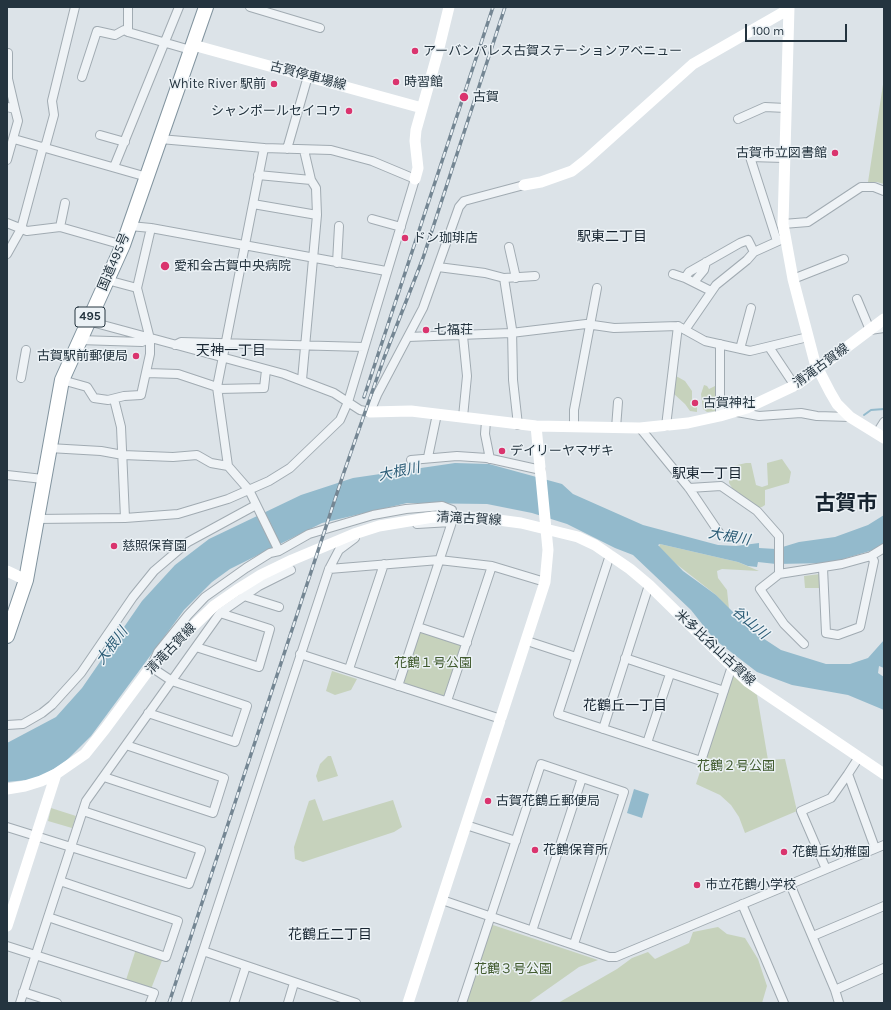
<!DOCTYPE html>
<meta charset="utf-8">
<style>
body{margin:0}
#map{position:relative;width:891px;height:1010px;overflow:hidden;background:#dce3e8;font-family:Karla,sans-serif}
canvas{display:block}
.frame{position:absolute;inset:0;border:8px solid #24343f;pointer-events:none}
.scale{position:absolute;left:745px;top:24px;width:102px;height:18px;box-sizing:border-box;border:2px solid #24343f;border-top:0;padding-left:5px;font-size:12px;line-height:14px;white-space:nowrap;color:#24343f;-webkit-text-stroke:3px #ebf1f5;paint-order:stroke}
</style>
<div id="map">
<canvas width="891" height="1010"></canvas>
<div class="frame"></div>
<div class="scale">100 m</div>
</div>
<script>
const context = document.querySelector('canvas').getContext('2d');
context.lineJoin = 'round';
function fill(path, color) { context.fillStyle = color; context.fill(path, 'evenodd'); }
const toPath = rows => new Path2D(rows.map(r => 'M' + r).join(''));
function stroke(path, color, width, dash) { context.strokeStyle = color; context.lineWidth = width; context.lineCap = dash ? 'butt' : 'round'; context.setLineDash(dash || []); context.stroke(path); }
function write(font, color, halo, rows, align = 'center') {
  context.font = font + ' Karla,"Noto Sans JP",sans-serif'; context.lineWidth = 3; context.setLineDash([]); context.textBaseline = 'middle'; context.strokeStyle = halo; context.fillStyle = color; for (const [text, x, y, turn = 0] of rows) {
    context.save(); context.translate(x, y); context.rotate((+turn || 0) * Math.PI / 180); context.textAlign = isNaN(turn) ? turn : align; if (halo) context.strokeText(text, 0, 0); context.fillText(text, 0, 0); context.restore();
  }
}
const green = toPath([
 [884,78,884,184,877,182,868,182],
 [676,376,685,381,692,391,692,402,693,406,697,407,697,412,690,411,685,404,674,394],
 [704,385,707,386,709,389,715,386,718,388,717,411,707,412,703,409,701,394],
 [782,459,791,472,789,483,765,490,765,505,762,507,756,508,734,491,729,483,729,469,733,466,746,463,751,463,756,485,762,487,768,485,767,463],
 [660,544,738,562,759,571,722,569,717,571,718,578,727,590,729,609,716,595,675,563,659,547],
 [820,574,822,588,805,588,804,576],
 [422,631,461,644,462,647,446,695,442,696,404,684,403,680,419,632],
 [332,671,357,679,351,690,335,695,326,691],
 [732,675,757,695,768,760,785,759,797,811,745,833,739,817,731,805,720,795,696,784],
 [328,756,331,756,338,776,318,782,316,776,320,764],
 [315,799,323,821,393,800,402,827,394,832,303,862,295,859,294,847,309,801],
 [51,808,76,816,72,828,48,821],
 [493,925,598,960,579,967,528,1003,465,1003,490,928],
 [718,927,727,934,745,938,758,959,767,986,762,1003,558,1003,617,969,632,958,648,952,655,959,689,943,693,932],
 [136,949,163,958,151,989,126,980]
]);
const water = toPath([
 [455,463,489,464,562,484,573,494,643,525,718,545,736,546,759,543,759,548,776,549,799,542,835,537,868,525,884,515,884,544,873,550,830,563,776,564,758,562,757,567,748,566,738,562,660,544,658,545,683,571,716,595,752,631,781,650,826,664,850,664,868,658,884,640,884,668,879,666,878,673,884,677,884,710,848,695,792,685,757,672,714,639,691,610,633,555,615,548,567,524,532,513,487,504,407,503,322,523,230,569,212,582,184,610,91,736,65,762,37,779,7,782,7,743,56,717,82,688,142,601,175,565,209,539,301,495,353,478],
 [634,789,649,794,642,818,627,813]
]);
const stream = toPath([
 [864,415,871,410,884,409]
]);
const street = toPath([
 [128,7,128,32,187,49,193,45],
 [250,7,320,28],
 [8,53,8,79,15,109],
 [82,77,97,31,115,35,124,30,128,32],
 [7,107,15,109,18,121,7,160],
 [738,119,765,107,786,108],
 [100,135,125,142],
 [14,139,147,177],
 [264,148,217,387,228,466,249,490,279,551],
 [287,149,308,76],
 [114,167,179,7],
 [258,175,311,180],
 [253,204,317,215],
 [372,219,401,227],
 [7,223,27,231,60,227,123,245],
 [783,224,808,222,861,187,874,187,884,191],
 [130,226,151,228,386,271],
 [60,227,65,203],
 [777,241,750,157,784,158],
 [509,247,516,278],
 [7,254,21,229,43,147,46,144,54,115,52,101,75,7],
 [337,263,339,226],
 [438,267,485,273,504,278,512,329,513,380,518,425],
 [673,274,685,278],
 [504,278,535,276],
 [793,279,844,259],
 [107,280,137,288],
 [694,282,704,270,706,262],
 [711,291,685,278,689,272,740,243,748,240,754,252],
 [857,299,870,330,884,328],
 [88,321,284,374,334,393,360,410,370,412,377,395,423,308,459,207,464,201,524,185],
 [685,330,716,285,747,260,754,252,785,238],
 [463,336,467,376,463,417],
 [408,337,511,333,586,324,614,328,678,326,705,341,750,351,808,337],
 [79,340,142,342,149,339],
 [175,345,181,342,364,347],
 [769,347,795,386],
 [740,349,751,308],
 [147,373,178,374,217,387],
 [21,378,26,350],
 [62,380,87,387,94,398,108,400,124,396,141,395,150,354,150,339,137,288,151,228],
 [302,380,317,215,316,188,311,180,304,150],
 [218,389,264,388,266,370],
 [114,399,121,427,125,518],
 [737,412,759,416,801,413,817,416,850,417],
 [720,416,720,344],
 [486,421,485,434,490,459],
 [666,426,678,326],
 [574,427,574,410,597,288],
 [616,428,618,402],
 [640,428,689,488,720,534],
 [877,433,884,422],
 [49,448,101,451,123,455,173,457,197,455,211,463,228,466],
 [428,457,437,414],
 [411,460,457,456,487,458,541,470],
 [7,475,43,479],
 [689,488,721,486,757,511,779,536,779,574],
 [36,519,125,518,178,514,228,499,269,481,290,468,340,420,348,402,415,179,372,161,331,150,264,148,160,139],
 [417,524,451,522],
 [610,555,558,714,701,761,732,666],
 [823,568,826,633,838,635,860,627,874,561,871,556],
 [329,569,439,560,492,566,545,582],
 [244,596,279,607],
 [418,627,467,643],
 [527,641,576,657],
 [804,644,784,624,760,589,779,574,842,564,871,556,884,548],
 [196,647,259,667,270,629,220,613],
 [300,654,501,719],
 [625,658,724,691],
 [349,669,384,564],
 [447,701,492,566],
 [148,713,235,742,247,706,172,681,151,667,158,652,188,615,205,597,246,568,270,553,279,551,309,534,373,515,406,509,442,506,452,510,452,522,398,686],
 [7,725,23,724,42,713,52,705,81,673,133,597,154,571,188,542,256,505],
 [603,729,649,585],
 [647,743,670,674],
 [859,757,848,774,875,848],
 [104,777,213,813,224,778,126,745],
 [466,825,516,841],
 [7,827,189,884,201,850,83,811],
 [826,869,801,811,831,798,848,774],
 [790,884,835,990,839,1003],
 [442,900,609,957,616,957,884,845],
 [742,904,784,1003],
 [48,917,166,957,178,921,60,881],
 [532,931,582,778],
 [813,936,884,906],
 [7,946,154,993,150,1003],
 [203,951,356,1003],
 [835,990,884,968],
 [23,992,57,1003],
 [20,1003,86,801,220,613,259,586,291,570],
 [186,1003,329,569,339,550,355,538],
 [234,1003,246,966],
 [288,1003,294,983],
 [462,1003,541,764,624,792,574,944]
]);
const secondary = toPath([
 [789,7,783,224,793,279,815,363,830,392,837,404,850,417,884,438],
 [193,45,422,108],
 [415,179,418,168,415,141,416,130,438,52,449,7],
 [524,185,541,182,572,171,586,160,693,64,789,9],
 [370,412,411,411,536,426,640,428,688,423,720,416,747,408,798,384,884,319],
 [7,571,26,580],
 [7,789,25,786,41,781,56,774,85,754,105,729,151,667,214,606,237,590,261,575,292,560,354,534,379,526,433,517,483,518,521,523,578,537,595,545,630,569,649,585,748,682,884,774],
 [7,926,56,774],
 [408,1003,545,582,548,550,536,426]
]);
const highway = toPath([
 [7,636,26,580,62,380,123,245,206,7]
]);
const rail = toPath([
 [364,397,493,7],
 [169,1003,343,475,384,358,423,258,505,7]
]);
const markers = [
 [415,51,4,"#da346e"],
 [396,82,4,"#da346e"],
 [274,84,4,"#da346e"],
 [464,97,5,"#da346e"],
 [349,111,4,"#da346e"],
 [835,153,4,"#da346e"],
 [405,238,4,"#da346e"],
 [165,266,5,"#da346e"],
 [426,330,4,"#da346e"],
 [136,356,4,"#da346e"],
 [695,403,4,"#da346e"],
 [502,451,4,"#da346e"],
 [114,546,4,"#da346e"],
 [488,801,4,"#da346e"],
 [535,850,4,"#da346e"],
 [784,852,4,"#da346e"],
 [697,885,4,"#da346e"]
];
const shields = [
 [90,317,30]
];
const shieldNames = [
 ["495",90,317]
];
const poiNames = [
 ["アーバンパレス古賀ステーションアベニュー",423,51],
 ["時習館",404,82],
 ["White River 駅前",266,84,"right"],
 ["古賀",473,97],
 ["シャンポールセイコウ",341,111,"right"],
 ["古賀市立図書館",827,153,"right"],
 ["ドン珈琲店",413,238],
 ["愛和会古賀中央病院",174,266],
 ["七福荘",434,330],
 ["古賀駅前郵便局",128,356,"right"],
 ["古賀神社",703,403],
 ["デイリーヤマザキ",510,451],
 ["慈照保育園",122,546],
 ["古賀花鶴丘郵便局",496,801],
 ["花鶴保育所",543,850],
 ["花鶴丘幼稚園",792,852],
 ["市立花鶴小学校",705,885]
];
const streetNames = [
 ["古賀停車場線",308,76,15],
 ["国道495号",114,262,-67],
 ["清滝古賀線",821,366,-36],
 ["清滝古賀線",469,519,3],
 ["米多比谷山古賀線",715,648,43],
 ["清滝古賀線",171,649,-46]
];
const parkNames = [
 ["花鶴１号公園",433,663],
 ["花鶴２号公園",736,766],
 ["花鶴３号公園",513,969]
];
const neighbourhoodNames = [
 ["駅東二丁目",612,237],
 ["天神一丁目",231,351],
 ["駅東一丁目",707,474],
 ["花鶴丘一丁目",625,706],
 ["花鶴丘二丁目",330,935]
];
const waterNames = [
 ["大根川",399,472,-12],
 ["大根川",729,537,10],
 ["谷山川",750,623,40],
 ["大根川",112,646,-53]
];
const townNames = [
 ["古賀市",846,504]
];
fill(green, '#c6d2bc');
fill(water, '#93bacc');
stroke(stream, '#93bacc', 2);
stroke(street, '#a1abb2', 10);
stroke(highway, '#82949f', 16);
stroke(street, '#eff3f6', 8);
stroke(secondary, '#fff', 11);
stroke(highway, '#fff', 14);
stroke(rail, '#748693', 3.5);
stroke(rail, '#ebf1f5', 2, [6]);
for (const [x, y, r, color] of markers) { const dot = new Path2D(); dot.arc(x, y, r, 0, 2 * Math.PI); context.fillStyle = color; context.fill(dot); stroke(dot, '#ebf1f5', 1.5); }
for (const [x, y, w] of shields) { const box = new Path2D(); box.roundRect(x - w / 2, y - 10, w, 20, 3); context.fillStyle = '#ebf1f5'; context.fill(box); stroke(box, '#24343f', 1); }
write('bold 12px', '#24343f', null, shieldNames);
write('13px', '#24343f', '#ebf1f5', poiNames, 'left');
write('13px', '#24343f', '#ebf1f5', streetNames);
write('13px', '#425c30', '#ebf1f5', parkNames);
write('14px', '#172430', '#ebf1f5', neighbourhoodNames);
write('italic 14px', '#2b5c76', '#ebf1f5', waterNames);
write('bold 21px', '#172430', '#ebf1f5', townNames);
</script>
